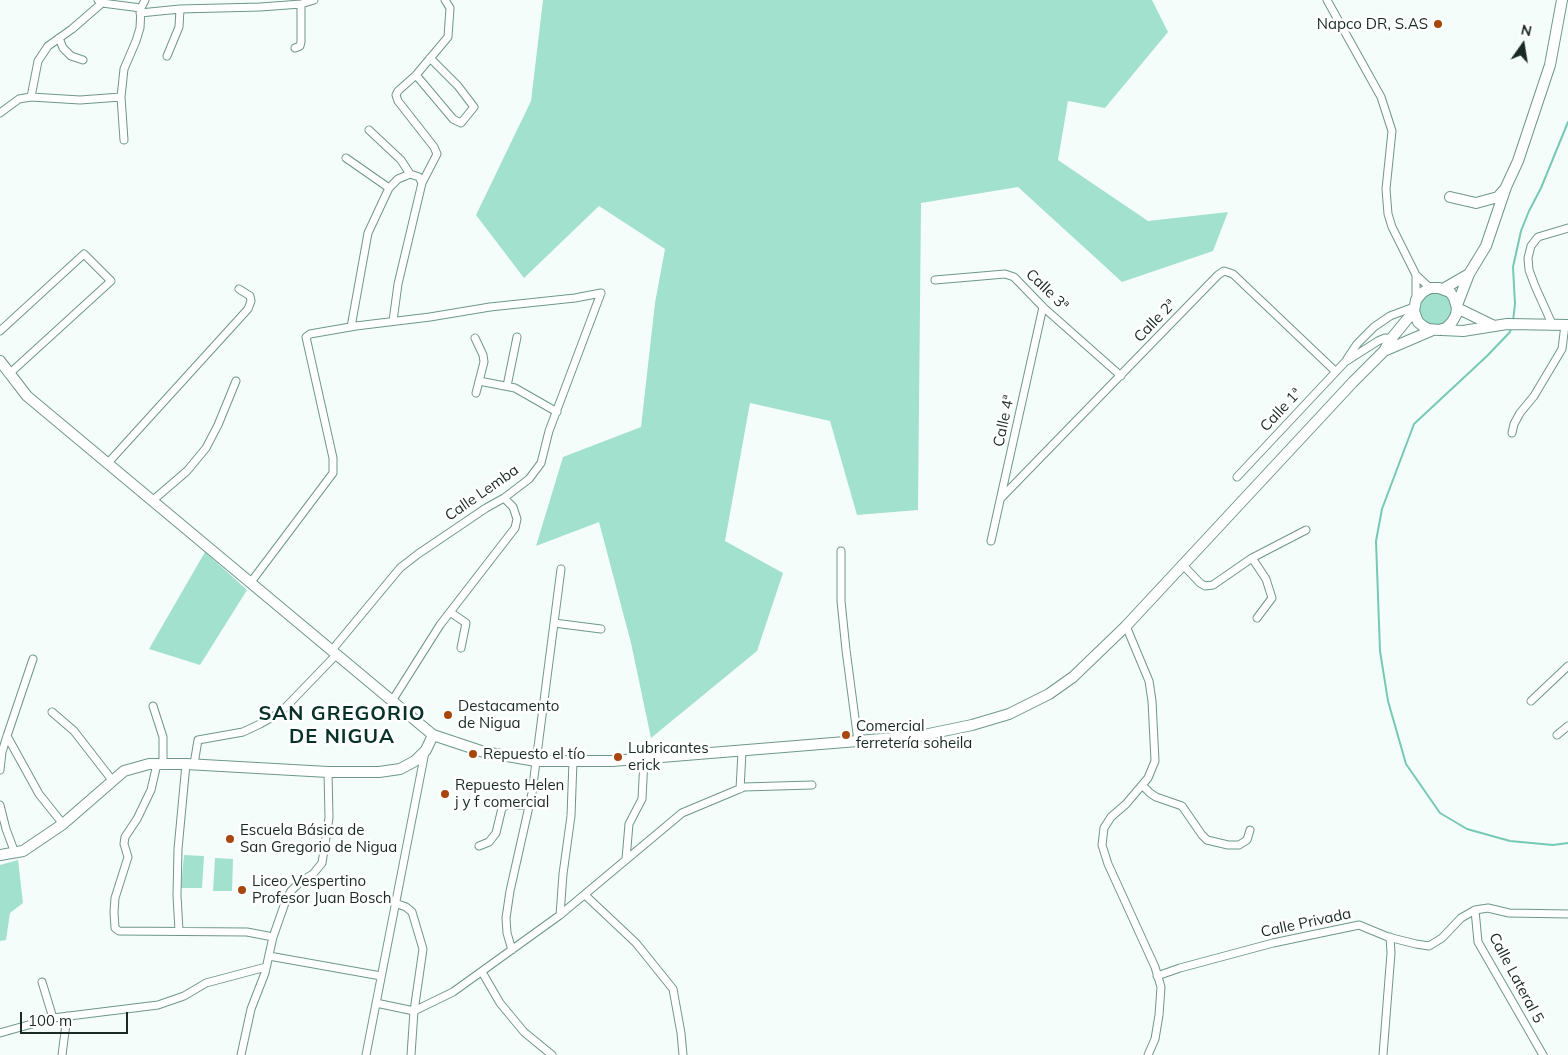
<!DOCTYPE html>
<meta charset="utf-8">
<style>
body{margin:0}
#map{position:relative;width:1568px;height:1055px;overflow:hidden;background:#f5fdfb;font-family:Mulish,sans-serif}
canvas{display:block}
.north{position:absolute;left:1498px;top:20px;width:50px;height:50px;-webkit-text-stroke:4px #fff;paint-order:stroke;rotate:13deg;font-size:14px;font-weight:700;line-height:20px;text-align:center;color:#192a25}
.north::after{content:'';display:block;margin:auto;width:18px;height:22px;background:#192a25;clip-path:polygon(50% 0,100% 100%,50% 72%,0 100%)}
.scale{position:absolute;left:20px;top:1012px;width:108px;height:22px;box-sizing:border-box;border:2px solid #192a25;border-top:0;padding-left:6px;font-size:15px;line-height:18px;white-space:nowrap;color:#192a25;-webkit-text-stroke:4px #fff;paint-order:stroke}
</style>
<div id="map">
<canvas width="1568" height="1055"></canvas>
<div class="north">N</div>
<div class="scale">100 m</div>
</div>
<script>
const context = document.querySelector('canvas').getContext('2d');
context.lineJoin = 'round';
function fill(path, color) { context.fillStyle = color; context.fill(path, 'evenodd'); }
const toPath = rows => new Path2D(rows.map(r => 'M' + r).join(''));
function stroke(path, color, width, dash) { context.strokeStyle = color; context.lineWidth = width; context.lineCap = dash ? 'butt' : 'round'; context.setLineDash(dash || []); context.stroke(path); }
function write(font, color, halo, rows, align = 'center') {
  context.font = font + ' Mulish,sans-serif'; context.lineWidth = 5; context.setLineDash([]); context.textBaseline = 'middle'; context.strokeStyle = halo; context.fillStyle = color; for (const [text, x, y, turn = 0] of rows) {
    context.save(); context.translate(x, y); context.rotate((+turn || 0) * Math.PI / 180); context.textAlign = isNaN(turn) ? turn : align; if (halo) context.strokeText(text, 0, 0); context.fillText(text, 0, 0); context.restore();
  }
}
const green = toPath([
 [543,0,1152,0,1168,32,1105,108,1068,101,1058,160,1148,221,1228,212,1213,251,1122,282,1018,187,921,203,918,510,857,515,830,421,750,403,725,541,783,573,757,651,651,738,631,643,599,522,536,546,563,457,641,427,655,303,665,249,599,206,524,278,476,215,531,101],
 [1426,292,1444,292,1454,306,1447,324,1435,328,1419,318,1418,301],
 [205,552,247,590,200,665,149,649],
 [184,855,204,856,202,888,181,888],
 [215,858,233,859,232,891,213,891],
 [18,860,23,903,10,913,6,940,0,941,0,865]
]);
const stream = toPath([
 [1513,321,1515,304,1513,267,1521,231,1529,211,1541,188,1568,122],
 [1511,328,1510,332,1487,356,1414,424,1382,509,1376,541,1380,651,1388,701,1406,764,1440,813,1467,829,1510,841,1553,845,1568,843]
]);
const street = toPath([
 [98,0,102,3,141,8],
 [1327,0,1381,97,1392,131,1386,189,1388,214,1392,227,1416,275,1430,288],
 [140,13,180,9,260,7,301,4,314,0],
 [59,38,63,48,71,56,83,60],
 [295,48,300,46,301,42,301,4],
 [167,56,179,27,180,9],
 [416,75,453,119,461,123,474,107,458,86,430,58],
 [31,97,38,61,48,46,72,29,102,3],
 [0,113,19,99,31,97,80,100,121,97],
 [369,130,401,160,410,174],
 [124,140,121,97,124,69,136,41,140,28,141,8,145,0],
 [346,158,389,188],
 [422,183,437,154,434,147,398,101,396,95,398,91,416,75,448,37,450,8,445,0],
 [935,280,1005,274,1014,277,1043,307,1121,376],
 [1416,300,1416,275],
 [1553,326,1535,286,1529,270,1528,258,1531,246,1538,237,1568,228],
 [351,327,368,233,389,188,398,179,410,174,419,177,422,183,398,284,393,321],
 [0,331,84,254,111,281,9,374],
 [475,338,483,355,484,362,476,393],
 [1347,359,1357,344,1374,327,1390,316,1414,307],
 [479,381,515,388,557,412],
 [507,386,517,337],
 [1512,433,1514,424,1520,413,1534,396,1562,349,1565,325],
 [107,464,248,309,251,301,250,296,239,289],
 [1237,477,1345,362,1378,341,1385,338,1393,339],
 [1001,498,1218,275,1224,271,1233,274,1335,371],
 [152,501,187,471,206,448,218,425,236,381],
 [991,541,1043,307],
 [841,551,841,601,846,650,858,741],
 [1252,558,1306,530],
 [1183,565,1200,583,1205,586,1213,585,1252,558,1266,579,1272,598,1257,618],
 [251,582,333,473,333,458,306,337,310,334,356,326,430,317,490,307,575,298,601,293],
 [450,612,466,623,461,648],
 [554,623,601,629],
 [1126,626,1149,681,1152,701,1155,761,1148,778,1126,804,1111,817,1104,828,1102,845,1108,864,1155,967,1161,987,1159,1015,1155,1039,1148,1055],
 [332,650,400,568,418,554,486,508,504,498,529,479,541,463,549,431,601,293],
 [392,701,440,625,515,528,517,519,513,507,504,498],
 [1531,701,1568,666],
 [153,706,163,737,163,764],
 [52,712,74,731,112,780],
 [1557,735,1568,726],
 [7,736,39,794,63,824],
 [157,764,151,790,137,819,125,837,124,844,128,857,115,898,114,912,115,928,119,931,247,932,273,937],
 [194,764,198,740,243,732,260,724,281,712,336,655],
 [0,770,2,752,7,736,33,659],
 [1142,785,1150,793,1156,797,1182,806,1202,835,1207,840,1228,845,1239,845,1247,840,1250,830],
 [740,789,742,752],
 [0,805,6,829,15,853],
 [479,846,489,842,496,833,502,808,508,804,529,806],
 [626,859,629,824,642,799,644,759],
 [585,895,636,943,673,989,681,1033,683,1055],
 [395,903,406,907,412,912,423,949,414,1011,411,1055],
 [1475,910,1478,942,1543,1055],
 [560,915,563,874,571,816,573,761],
 [179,931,177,895,178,849,186,764],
 [512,950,507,933,506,918,510,891,532,793,561,569],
 [269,956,381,976],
 [482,972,500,1003,524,1032,552,1055],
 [1157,976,1180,968,1273,943,1359,925,1388,937,1416,944,1429,946,1442,938,1461,918,1475,910,1488,908,1509,913,1568,914],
 [42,982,53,1018],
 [376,1003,414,1011,453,992,560,915,682,813,744,787,812,785],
 [0,1033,53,1018,158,1005,184,996,206,983,266,967],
 [62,1055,67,1016],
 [241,1055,251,1009,265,973,273,937,286,900,291,891,300,882,313,874,322,863,329,818,328,772],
 [366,1055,425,752],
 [1383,1055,1391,953,1390,937]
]);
const secondary = toPath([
 [1450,197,1476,203,1498,197,1504,190],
 [1443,289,1469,274],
 [1457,305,1469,274,1486,246,1506,187,1518,161,1550,65,1562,0],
 [1457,308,1456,315,1452,322,1446,328,1439,330,1428,329,1423,326,1418,322,1414,311,1416,300,1423,292,1430,288,1439,288,1450,292,1454,298,1457,308,1494,326],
 [1442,330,1463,331,1507,324,1568,325],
 [1384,351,1433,330],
 [0,361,27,396,433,735,484,752,536,761,612,761,919,736,972,725,1009,714,1049,694,1073,677,1126,626,1353,382,1384,351,1391,339,1414,311],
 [0,855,23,851,63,824,124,771,149,764,186,764,328,772,379,772,400,769,415,761,426,750,433,735]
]);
const markers = [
 [1438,24,5,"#a9460d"],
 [448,715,5,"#a9460d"],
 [846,735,5,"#a9460d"],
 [473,754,5,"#a9460d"],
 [618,757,5,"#a9460d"],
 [445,794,5,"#a9460d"],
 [230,839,5,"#a9460d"],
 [242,890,5,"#a9460d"]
];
const poiNames = [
 ["Napco DR, S.AS",1428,24,"right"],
 ["Destacamento",458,706],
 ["de Nigua",458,723],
 ["Comercial",856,726],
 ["ferretería soheila",856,743],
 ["Lubricantes",628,748],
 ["erick",628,765],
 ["Repuesto el tío",483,754],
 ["Repuesto Helen",455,785],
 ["j y f comercial",455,802],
 ["Escuela Básica de",240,830],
 ["San Gregorio de Nigua",240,847],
 ["Liceo Vespertino",252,881],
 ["Profesor Juan Bosch",252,898]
];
const streetNames = [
 ["Calle 3ª",1047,290,44],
 ["Calle 2ª",1155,321,-46],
 ["Calle 1ª",1281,410,-47],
 ["Calle 4ª",1004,421,-78],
 ["Calle Lemba",482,493,-35],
 ["Calle Privada",1306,923,-12],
 ["Calle Lateral 5",1516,978,62]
];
const districtNames = [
 ["SAN GREGORIO",342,714],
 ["DE NIGUA",342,737]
];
fill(green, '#a3e1cf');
stroke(stream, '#76c9b2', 2);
stroke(street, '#6e978b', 9);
stroke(secondary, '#6e978b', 12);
stroke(street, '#fff', 7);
stroke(secondary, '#fff', 10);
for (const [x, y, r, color] of markers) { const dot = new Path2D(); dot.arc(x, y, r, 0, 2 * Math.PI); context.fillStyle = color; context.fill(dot); stroke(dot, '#fff', 2); }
write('15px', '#192a25', '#fff', poiNames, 'left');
write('15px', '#192a25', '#fff', streetNames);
context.letterSpacing = '1px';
write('bold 20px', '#083229', '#fff', districtNames);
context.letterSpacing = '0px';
</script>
